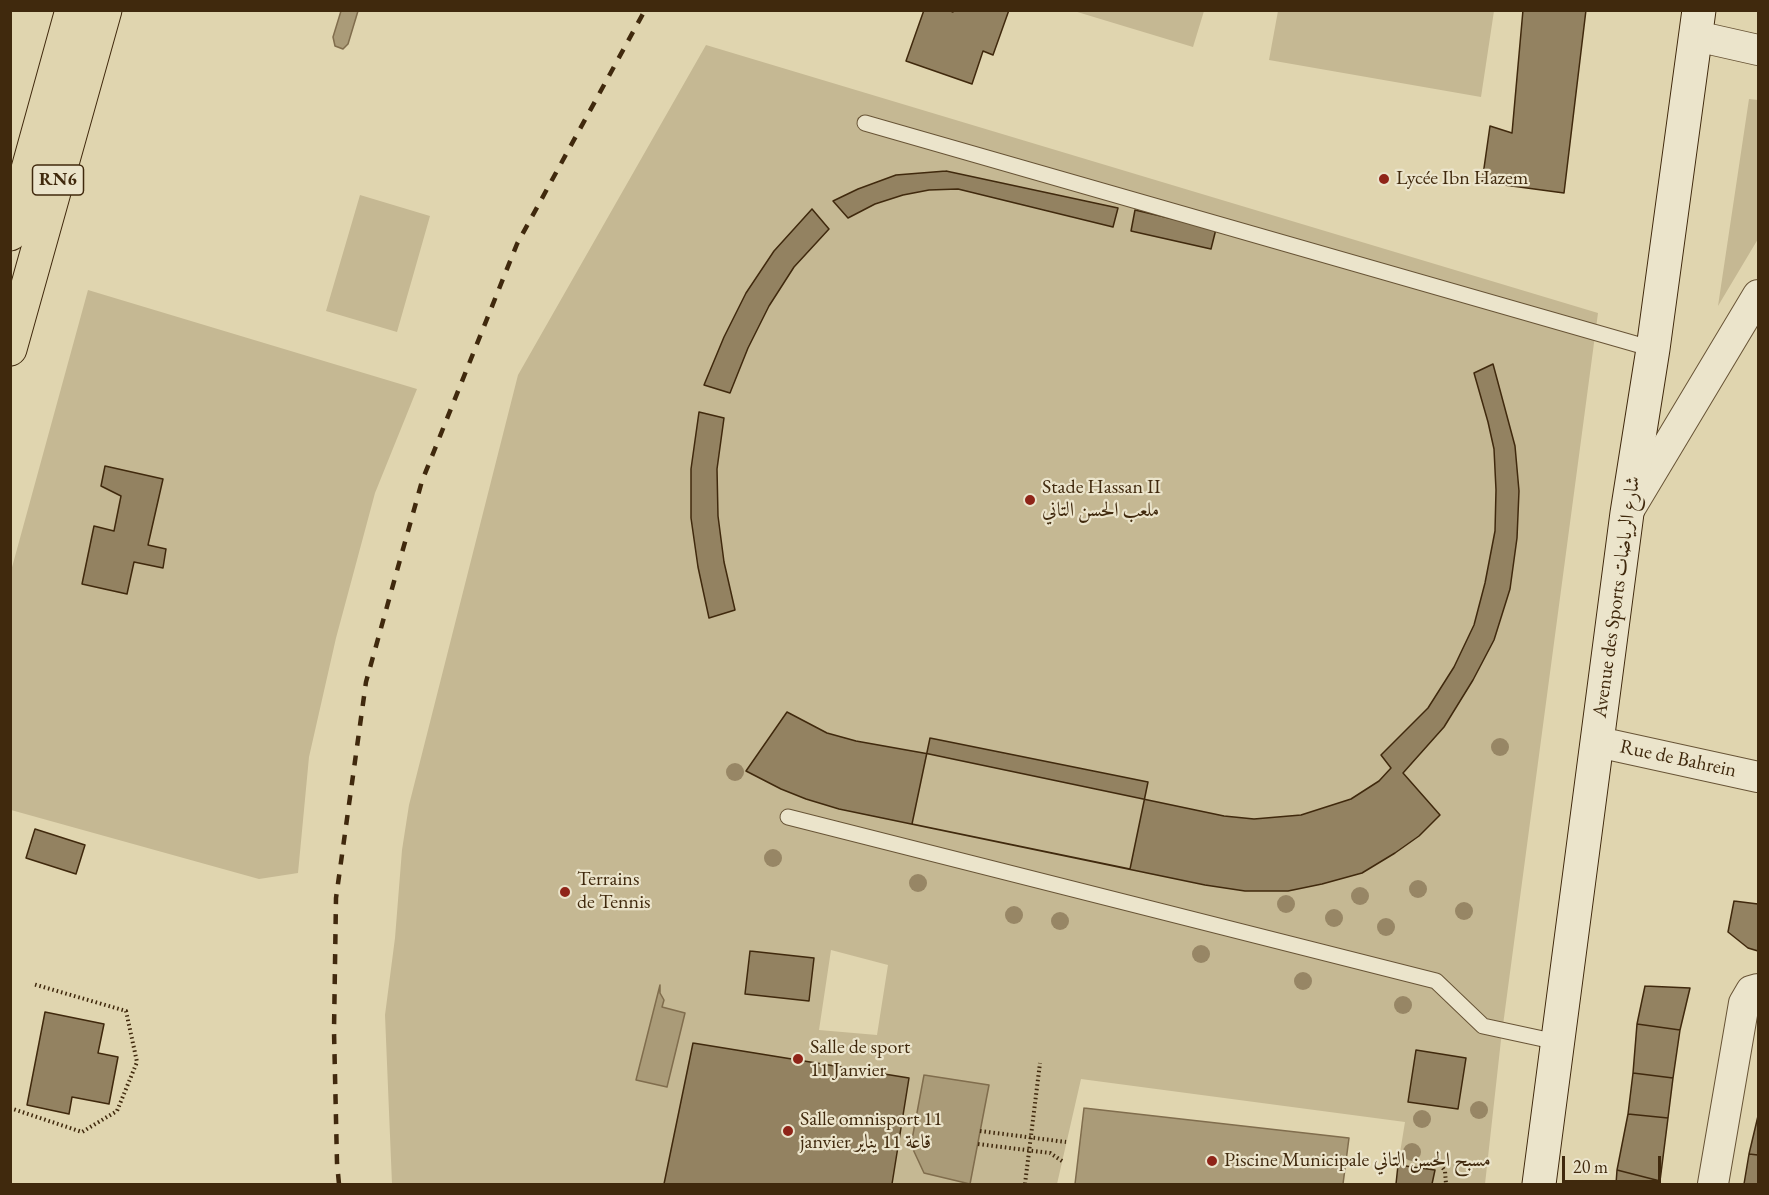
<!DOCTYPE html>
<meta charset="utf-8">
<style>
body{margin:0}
#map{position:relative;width:1769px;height:1195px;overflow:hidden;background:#e0d5af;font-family:"EB Garamond",serif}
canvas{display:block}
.frame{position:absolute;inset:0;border:12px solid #40290d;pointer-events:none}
.scale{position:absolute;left:1562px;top:1156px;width:99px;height:27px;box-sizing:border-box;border:3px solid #40290d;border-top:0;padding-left:8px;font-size:18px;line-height:21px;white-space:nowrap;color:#40290d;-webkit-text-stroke:4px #ebe4cb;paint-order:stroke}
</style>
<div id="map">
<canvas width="1769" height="1195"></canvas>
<div class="frame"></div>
<div class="scale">20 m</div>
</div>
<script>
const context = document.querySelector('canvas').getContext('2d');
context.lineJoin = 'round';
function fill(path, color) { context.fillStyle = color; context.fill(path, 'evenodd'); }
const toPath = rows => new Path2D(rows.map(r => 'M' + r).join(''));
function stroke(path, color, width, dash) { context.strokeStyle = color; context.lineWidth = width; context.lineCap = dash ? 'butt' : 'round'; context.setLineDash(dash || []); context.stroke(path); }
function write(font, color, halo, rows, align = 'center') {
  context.font = font + ' "EB Garamond",Amiri,serif'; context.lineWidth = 4.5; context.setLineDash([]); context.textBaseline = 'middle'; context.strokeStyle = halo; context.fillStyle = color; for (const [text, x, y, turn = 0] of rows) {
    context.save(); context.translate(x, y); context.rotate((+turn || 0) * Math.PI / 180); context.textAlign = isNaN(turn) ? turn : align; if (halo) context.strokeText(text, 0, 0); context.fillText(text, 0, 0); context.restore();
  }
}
const green = toPath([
 [1074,11,1204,11,1193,47],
 [1278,11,1494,11,1481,97,1269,60],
 [706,45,1598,313,1501,1040,1485,1184,1432,1184,1435,1170,1398,1165,1405,1122,1081,1079,1057,1184,392,1184,385,1015,395,938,402,850,409,805,518,375],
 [831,950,888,965,877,1035,819,1030],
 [1416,1050,1466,1058,1458,1109,1409,1102],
 [1749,99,1758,100,1758,239,1718,306],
 [360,195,430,216,397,332,326,311],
 [88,290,417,389,375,493,336,638,309,757,298,873,259,879,11,810,11,571]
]);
const water = toPath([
 [341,11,358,11,348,44,343,49,335,46,333,37,341,11],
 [660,985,660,993,664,1000,662,1007,685,1013,667,1087,636,1080,660,985],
 [924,1075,989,1085,970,1184,924,1173,911,1145,924,1075],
 [1084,1108,1349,1138,1343,1184,1075,1184,1084,1108]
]);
const building = toPath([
 [924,10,948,10,953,12,953,10,1009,10,993,55,983,51,972,84,906,61,924,10],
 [1523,10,1586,10,1564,193,1482,182,1490,126,1512,133,1523,10],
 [946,171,1118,208,1113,227,958,189,929,190,903,195,875,204,848,218,833,201,858,189,896,175,946,171],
 [812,209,829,229,794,267,769,306,748,348,730,393,704,385,724,337,746,293,774,251,812,209],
 [1135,210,1216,229,1211,249,1131,231,1135,210],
 [1493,364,1515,446,1519,491,1517,538,1510,589,1494,640,1473,680,1444,727,1403,773,1440,815,1419,836,1395,853,1362,873,1322,884,1288,891,1245,891,1205,885,839,809,806,799,781,789,746,771,787,712,827,733,856,741,929,754,1224,816,1254,819,1301,815,1351,799,1379,781,1391,768,1381,755,1428,708,1454,667,1474,625,1485,583,1495,531,1496,490,1494,449,1488,422,1474,373,1493,364],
 [699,412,724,418,717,469,718,516,724,562,735,610,709,618,698,567,691,518,691,469,699,412],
 [105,466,163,479,148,545,166,549,163,568,134,562,127,594,82,584,94,526,114,531,121,496,101,486,105,466],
 [930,738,1148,782,1130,869,912,824,930,738],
 [35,829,85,845,76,874,26,858,35,829],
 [1734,901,1758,904,1758,951,1748,948,1728,932,1734,901],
 [750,951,814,958,809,1001,745,994,750,951],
 [1645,986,1690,988,1680,1030,1637,1024,1645,986],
 [45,1012,104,1024,98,1053,118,1057,109,1104,72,1097,69,1114,27,1105,45,1012],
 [1637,1024,1680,1030,1673,1078,1633,1073,1637,1024],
 [693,1043,909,1078,892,1184,664,1184,693,1043],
 [1416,1050,1466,1058,1458,1109,1408,1102,1416,1050],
 [1633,1073,1673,1078,1668,1118,1628,1114,1633,1073],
 [1628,1114,1668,1118,1660,1181,1617,1170,1628,1114],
 [1758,1116,1758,1155,1749,1154,1758,1116],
 [1749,1154,1758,1155,1758,1184,1744,1184,1749,1154],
 [1398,1165,1435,1170,1432,1184,1396,1184,1398,1165],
 [1617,1170,1660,1181,1659,1184,1616,1184,1617,1170]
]);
const path = toPath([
 [10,1108,82,1132,117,1111,137,1062,126,1011,33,984],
 [980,1131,1066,1142],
 [978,1144,1050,1153,1062,1161],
 [1435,1157,1445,1171,1446,1184],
 [1025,1184,1040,1063]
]);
const lane = toPath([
 [865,123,1653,349],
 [788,817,1436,981,1483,1026,1557,1042]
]);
const street = toPath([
 [1696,36,1758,50],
 [1629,510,1758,295],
 [1598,742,1758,777],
 [1713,1184,1744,1003,1751,991,1758,989]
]);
const secondary = toPath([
 [1539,1184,1627,513,1653,349,1699,10]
]);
const primary = toPath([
 [10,234,72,10],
 [10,349,105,10]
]);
const rail = toPath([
 [339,1184,337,1163,334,1031,336,898,366,682,422,481,517,244,645,10]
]);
const trees = [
 [1500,747],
 [735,772],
 [773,858],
 [918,883],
 [1418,889],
 [1360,896],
 [1286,904],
 [1464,911],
 [1014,915],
 [1334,918],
 [1060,921],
 [1386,927],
 [1201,954],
 [1303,981],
 [1403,1005],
 [1479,1110],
 [1422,1119],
 [1412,1152]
];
const markers = [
 [1384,179,6,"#8f2418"],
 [1030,500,6,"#8f2418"],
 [565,892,6,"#8f2418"],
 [798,1059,6,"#8f2418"],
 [788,1131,6,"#8f2418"],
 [1212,1161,6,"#8f2418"]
];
const shields = [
 [58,180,51]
];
const shieldNames = [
 ["RN6",58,180]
];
const poiNames = [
 ["Lycée Ibn Hazem",1396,179],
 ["Stade Hassan II",1042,488],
 ["ملعب الحسن التاني",1042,511],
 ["Terrains",577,880],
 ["de Tennis",577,903],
 ["Salle de sport",810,1048],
 ["11 Janvier",810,1071],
 ["Salle omnisport 11",800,1120],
 ["janvier قاعة 11 يناير",800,1143],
 ["Piscine Municipale مسبح الحسن التاني",1224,1161]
];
const streetNames = [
 ["Avenue des Sports شارع الرياضات",1617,597,-82],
 ["Rue de Bahrein",1678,759,12]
];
fill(green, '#c5b893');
fill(water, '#aa9b78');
stroke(water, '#806d4d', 1.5);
fill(building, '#938261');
stroke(building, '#40290d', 1.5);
stroke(lane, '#685436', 17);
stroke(street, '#685436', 32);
stroke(secondary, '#40290d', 35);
stroke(primary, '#40290d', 35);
stroke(path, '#40290d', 4, [1.5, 3]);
stroke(lane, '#ebe4cb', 15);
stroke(street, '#ebe4cb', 30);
stroke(secondary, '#ebe4cb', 33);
stroke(primary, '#e0d5af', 33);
stroke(rail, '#40290d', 4.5, [10, 10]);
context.fillStyle = '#978665';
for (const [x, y] of trees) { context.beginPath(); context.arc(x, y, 9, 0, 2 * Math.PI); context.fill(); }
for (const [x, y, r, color] of markers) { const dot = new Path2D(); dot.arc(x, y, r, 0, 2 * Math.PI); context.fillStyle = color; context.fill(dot); stroke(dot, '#ebe4cb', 2); }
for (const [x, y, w] of shields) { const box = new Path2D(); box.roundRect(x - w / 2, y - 15, w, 30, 4.5); context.fillStyle = '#ebe4cb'; context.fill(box); stroke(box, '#40290d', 1.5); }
write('bold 18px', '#40290d', null, shieldNames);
write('20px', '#40290d', '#ebe4cb', poiNames, 'left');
write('20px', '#40290d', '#ebe4cb', streetNames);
</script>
